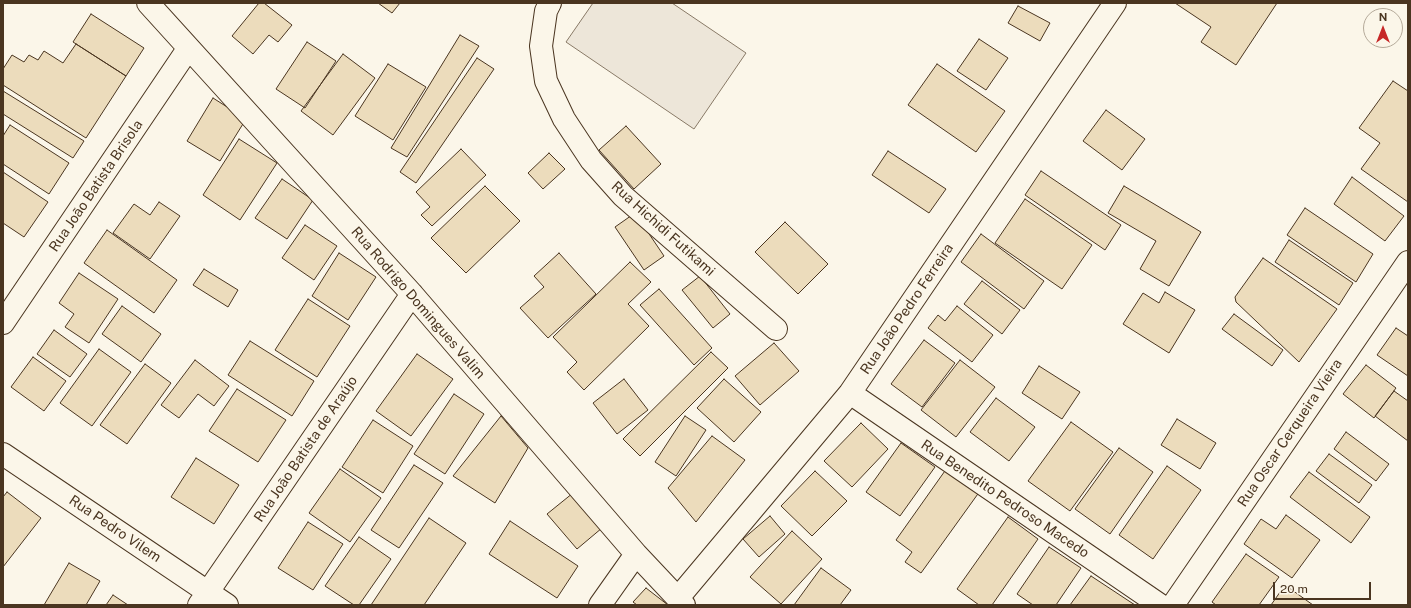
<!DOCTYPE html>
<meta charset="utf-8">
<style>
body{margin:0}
#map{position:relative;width:1411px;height:608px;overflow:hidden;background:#fbf6e9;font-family:"Public Sans",sans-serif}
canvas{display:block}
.frame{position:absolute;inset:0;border:4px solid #4a3520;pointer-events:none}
.north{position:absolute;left:1363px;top:8px;width:40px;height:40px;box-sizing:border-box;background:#fbf6e9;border:1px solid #b4a999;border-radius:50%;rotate:0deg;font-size:11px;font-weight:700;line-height:16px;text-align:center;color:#4a3520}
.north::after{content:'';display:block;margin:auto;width:14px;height:18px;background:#c62828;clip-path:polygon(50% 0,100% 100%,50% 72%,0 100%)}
.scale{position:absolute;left:1273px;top:582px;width:98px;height:18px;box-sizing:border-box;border:2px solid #4a3520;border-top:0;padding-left:5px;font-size:12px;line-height:14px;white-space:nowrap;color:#4a3520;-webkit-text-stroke:3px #fbf6e9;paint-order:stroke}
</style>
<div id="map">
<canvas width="1411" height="608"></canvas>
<div class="frame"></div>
<div class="north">N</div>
<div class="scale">20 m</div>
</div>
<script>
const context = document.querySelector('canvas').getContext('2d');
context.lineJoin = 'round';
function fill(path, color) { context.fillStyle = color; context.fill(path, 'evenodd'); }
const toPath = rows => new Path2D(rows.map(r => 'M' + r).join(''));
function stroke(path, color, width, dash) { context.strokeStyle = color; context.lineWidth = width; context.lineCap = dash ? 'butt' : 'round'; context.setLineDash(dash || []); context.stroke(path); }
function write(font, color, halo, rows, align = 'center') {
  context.font = font + ' "Public Sans",sans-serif'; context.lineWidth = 3; context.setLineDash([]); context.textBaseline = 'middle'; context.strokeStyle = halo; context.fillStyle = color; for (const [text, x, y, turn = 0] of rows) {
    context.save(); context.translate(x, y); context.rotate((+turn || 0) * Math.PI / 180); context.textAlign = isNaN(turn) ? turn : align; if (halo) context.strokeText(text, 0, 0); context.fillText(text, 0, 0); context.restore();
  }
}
const green = toPath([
 [593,3,672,3,746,53,694,129,566,42,593,3]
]);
const building = toPath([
 [259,3,264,3,292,25,278,42,269,35,253,54,232,36,259,3],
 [378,3,400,3,392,13,378,3],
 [1175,3,1277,3,1236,65,1201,42,1211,27,1175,3],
 [1018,6,1050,23,1040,41,1008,23,1018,6],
 [91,14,144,48,126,76,73,42,91,14],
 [460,35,479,46,407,157,391,148,460,35],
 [979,39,1008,58,986,90,957,71,979,39],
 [307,42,336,61,305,108,276,89,307,42],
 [76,44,126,76,86,138,3,85,3,69,12,55,24,62,29,55,38,60,44,51,63,63,76,44],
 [343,54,375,78,333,135,301,111,343,54],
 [477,58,494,69,416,183,400,172,477,58],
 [388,64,426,87,393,140,355,116,388,64],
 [937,64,1005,111,976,152,908,105,937,64],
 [1393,81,1408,91,1408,202,1361,169,1380,143,1359,128,1393,81],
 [3,91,84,141,73,158,3,114,3,91],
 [213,98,246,119,220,161,187,141,213,98],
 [1106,110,1145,139,1122,170,1083,141,1106,110],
 [10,125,69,163,49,194,3,164,3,136,10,125],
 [626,126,661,164,634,189,599,150,626,126],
 [239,139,277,163,240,220,203,195,239,139],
 [461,149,486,175,432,226,421,215,430,207,416,192,461,149],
 [888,151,946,189,929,213,872,175,888,151],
 [549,153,565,169,543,189,528,173,549,153],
 [1041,171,1121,225,1105,250,1025,195,1041,171],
 [3,172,48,202,24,237,3,223,3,172],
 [1352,177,1404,216,1385,241,1334,204,1352,177],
 [282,179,313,200,287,239,255,218,282,179],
 [485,186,520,221,466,273,431,238,485,186],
 [1124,186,1201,232,1169,286,1140,269,1156,241,1108,213,1124,186],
 [1025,199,1092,245,1062,289,995,243,1025,199],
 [159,202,180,216,150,259,113,233,134,204,150,215,159,202],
 [1305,208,1373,254,1356,282,1287,235,1305,208],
 [635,213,664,256,644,270,615,227,635,213],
 [785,222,828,264,798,294,755,252,785,222],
 [305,225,337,246,314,280,282,258,305,225],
 [107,230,177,280,154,313,84,263,107,230],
 [981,234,1044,281,1024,309,961,262,981,234],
 [1289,240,1353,283,1339,305,1275,262,1289,240],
 [339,253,376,277,348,320,312,296,339,253],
 [559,253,596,294,548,338,520,308,544,287,534,276,559,253],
 [1263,258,1337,309,1299,362,1236,302,1235,297,1263,258],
 [630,262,651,282,628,304,649,326,584,390,567,372,577,362,553,337,630,262],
 [204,269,238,290,228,307,193,285,204,269],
 [79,273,118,299,89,343,65,327,74,314,59,303,79,273],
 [700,276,730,314,713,328,682,290,700,276],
 [982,281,1020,310,1002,334,964,304,982,281],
 [659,289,712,348,694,365,640,305,659,289],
 [1165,292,1195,310,1169,353,1123,324,1143,293,1159,303,1165,292],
 [308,299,350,326,317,377,275,350,308,299],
 [122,306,161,334,141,362,102,334,122,306],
 [957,306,993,335,972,362,928,328,938,315,945,321,957,306],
 [1234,314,1283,350,1272,366,1222,329,1234,314],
 [1396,328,1408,336,1408,376,1377,355,1396,328],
 [54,330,87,354,70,377,37,354,54,330],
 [924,340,955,363,922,407,891,384,924,340],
 [250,341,314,381,292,416,228,375,250,341],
 [774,343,799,371,760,405,735,376,774,343],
 [99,349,131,372,92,426,60,403,99,349],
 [711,352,728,368,640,456,623,439,711,352],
 [417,354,453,379,411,436,376,411,417,354],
 [33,357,66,381,44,411,11,387,33,357],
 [195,360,229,386,214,406,198,394,179,418,161,405,195,360],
 [960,360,995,387,956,437,921,410,960,360],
 [145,364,171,383,127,444,100,425,145,364],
 [1366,365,1396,388,1374,418,1343,394,1366,365],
 [1039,366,1080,392,1062,419,1022,393,1039,366],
 [624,379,648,410,617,434,593,403,624,379],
 [724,379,761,412,734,442,697,408,724,379],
 [237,389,286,420,258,462,209,431,237,389],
 [1394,391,1408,401,1408,441,1375,416,1394,391],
 [454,394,484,414,445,474,414,454,454,394],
 [996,398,1035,427,1009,461,970,432,996,398],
 [501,416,528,448,495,503,453,476,501,416],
 [685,416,706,430,676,476,655,462,685,416],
 [1177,419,1216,443,1200,469,1161,445,1177,419],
 [373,420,413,446,383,493,342,467,373,420],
 [1071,422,1113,452,1070,511,1028,481,1071,422],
 [861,423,888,449,852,487,824,461,861,423],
 [1346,432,1389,464,1376,481,1334,449,1346,432],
 [712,436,745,460,696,522,668,488,712,436],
 [901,443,935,467,900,516,866,492,901,443],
 [1119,448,1153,472,1110,534,1075,509,1119,448],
 [1329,454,1372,485,1359,503,1316,471,1329,454],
 [196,458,239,485,214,524,171,497,196,458],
 [414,465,443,483,399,548,371,530,414,465],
 [1167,466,1201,490,1153,559,1119,535,1167,466],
 [947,468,980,491,921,573,905,562,912,552,896,540,947,468],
 [340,469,381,498,350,542,309,513,340,469],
 [815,471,847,501,812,536,781,506,815,471],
 [1309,472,1370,517,1351,543,1290,497,1309,472],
 [7,492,41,518,3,567,3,497,7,492],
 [573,493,602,528,577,549,547,514,573,493],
 [1286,515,1320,540,1292,578,1244,544,1261,519,1276,529,1286,515],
 [770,516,785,534,759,557,743,539,770,516],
 [1008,517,1038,539,992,605,979,605,957,589,1008,517],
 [429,518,466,543,424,605,371,605,429,518],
 [510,521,578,566,557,598,489,554,510,521],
 [308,522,343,544,313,590,278,568,308,522],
 [792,531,822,559,781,604,750,577,792,531],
 [359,537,391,559,359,605,354,605,325,586,359,537],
 [1049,547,1081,568,1056,605,1033,605,1017,594,1049,547],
 [1246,554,1279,577,1259,605,1216,605,1212,602,1246,554],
 [69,563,100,581,86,605,44,605,69,563],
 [821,568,851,590,840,605,794,605,821,568],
 [1091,576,1135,605,1070,605,1091,576],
 [1285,585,1313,605,1271,605,1285,585],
 [646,588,668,605,637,605,633,602,646,588],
 [113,595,128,605,106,605,113,595]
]);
const minor = toPath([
 [148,3,412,294,636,554,684,605],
 [550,3,546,11,541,46,546,81,564,119,591,160,623,196,776,329],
 [3,323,188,49],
 [850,393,1160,605],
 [3,454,227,605],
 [678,598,850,393,1115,3],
 [199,605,412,294],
 [600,605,636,554],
 [1173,605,1408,262]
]);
const streetNames = [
 ["Rua João Batista Brisola",96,186,-56],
 ["Rua Hichidi Futikami",663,229,42],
 ["Rua Rodrigo Domingues Valim",418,303,49],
 ["Rua João Pedro Ferreira",907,309,-56],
 ["Rua Oscar Cerqueira Vieira",1290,433,-56],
 ["Rua João Batista de Araújo",306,449,-56],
 ["Rua Benedito Pedroso Macedo",1005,499,34],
 ["Rua Pedro Vilem",115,529,34]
];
fill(green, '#ede6d9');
stroke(green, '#887966', 1);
fill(building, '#ecdcbc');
stroke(building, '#4a3520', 1);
stroke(minor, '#4a3520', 24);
stroke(minor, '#fbf6e9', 22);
write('14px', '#4a3520', '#fbf6e9', streetNames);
</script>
